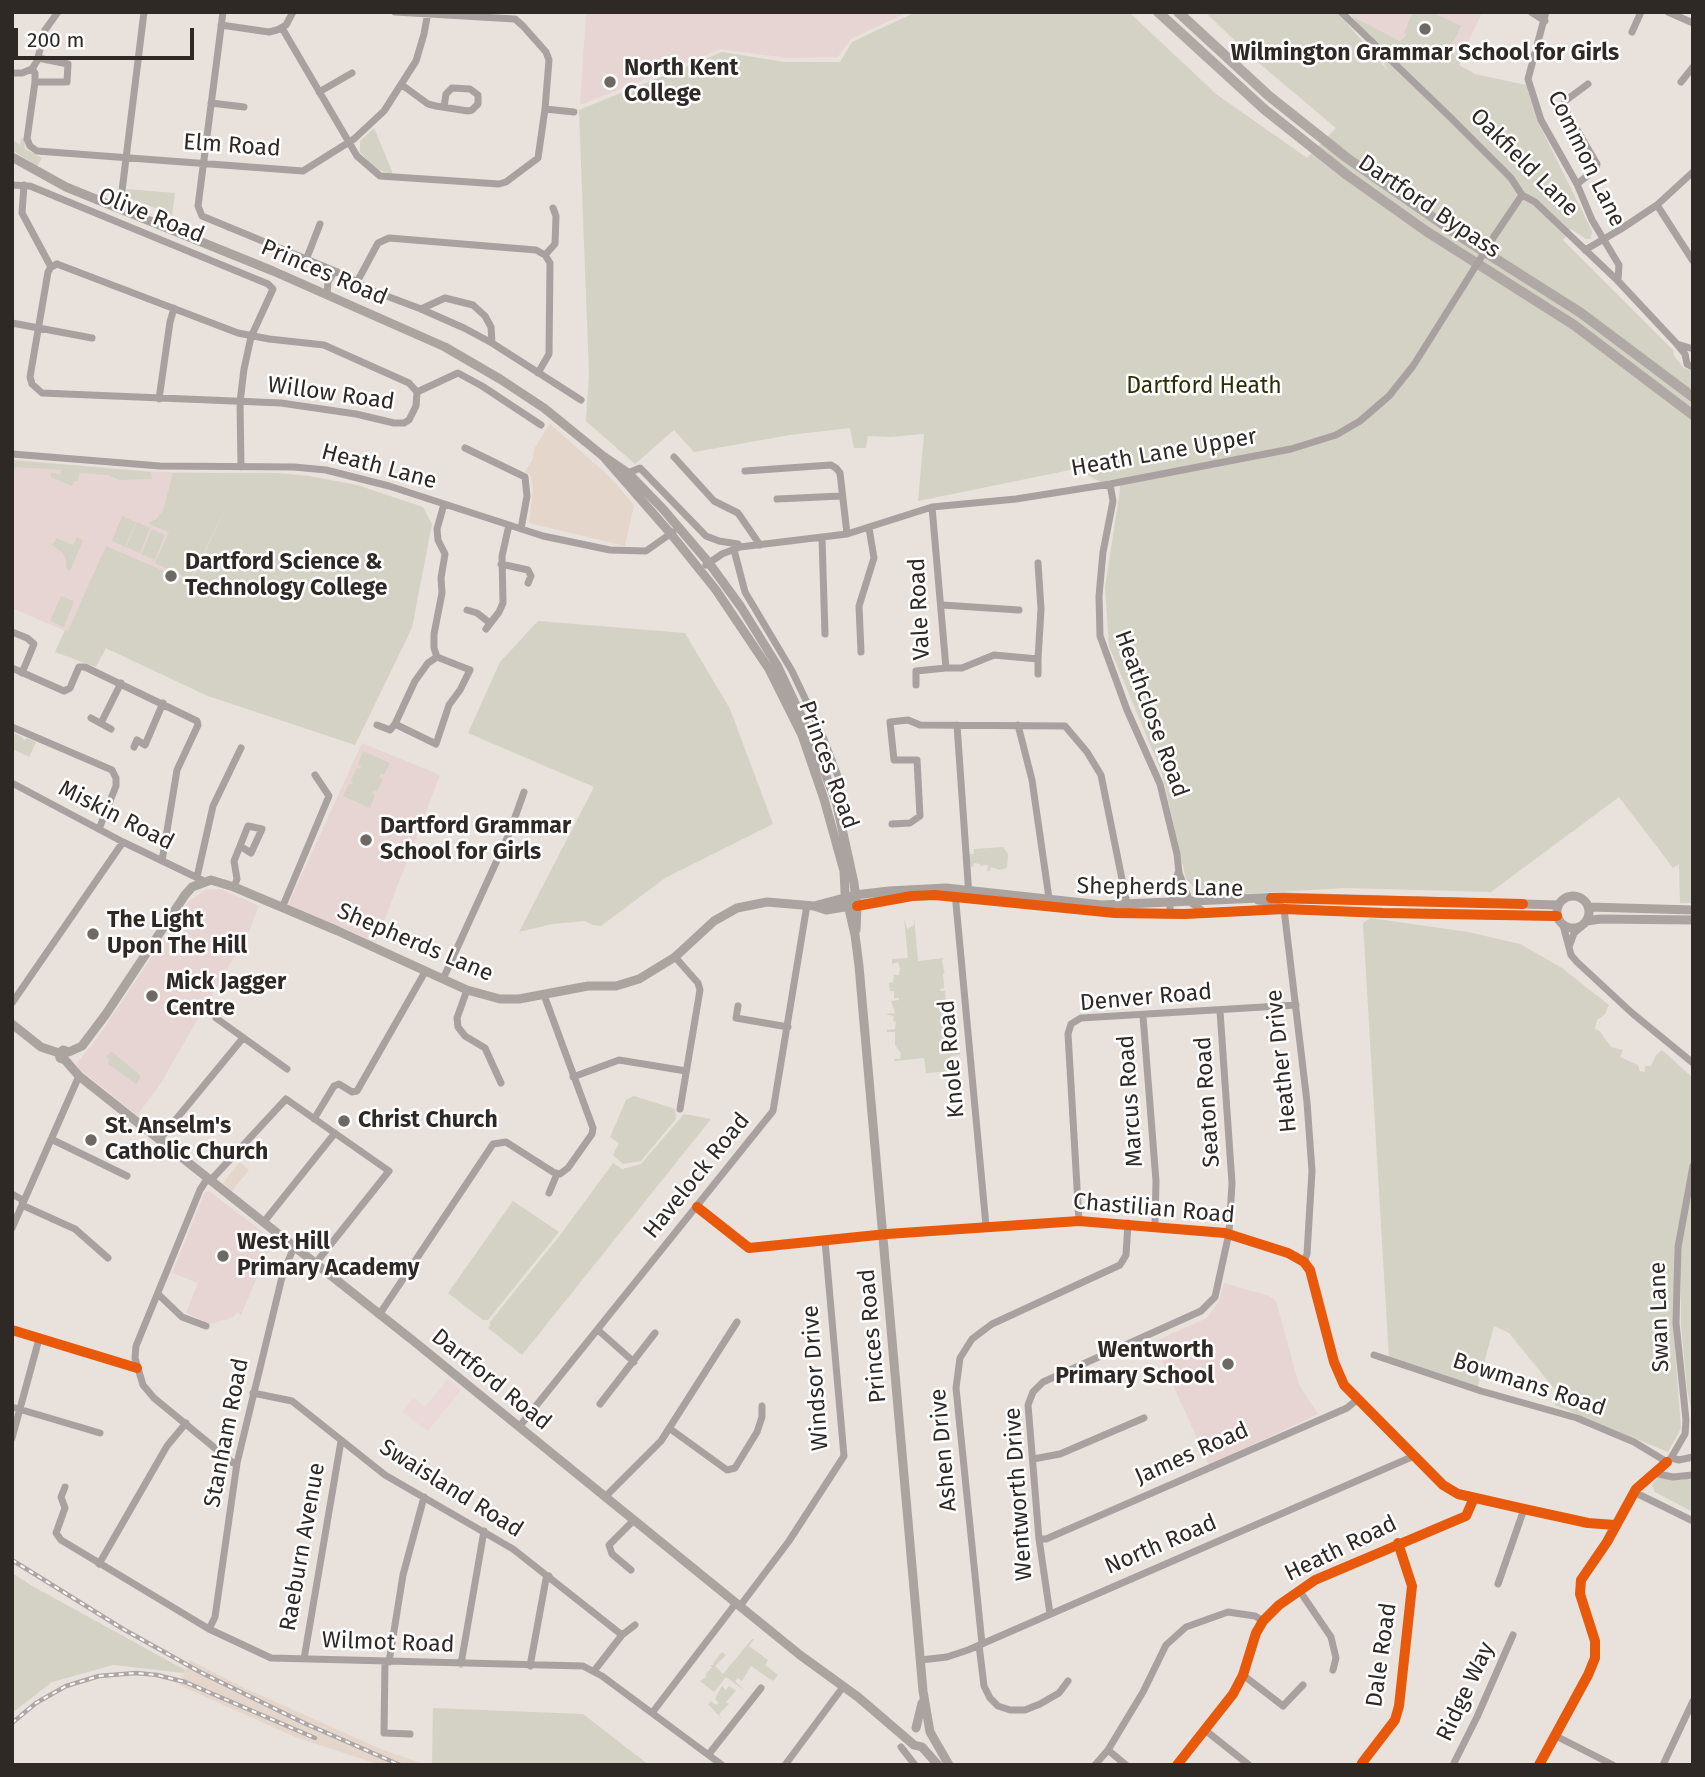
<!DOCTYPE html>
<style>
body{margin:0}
#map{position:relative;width:1705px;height:1777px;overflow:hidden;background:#e9e1db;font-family:"Fira Sans",sans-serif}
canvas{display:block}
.frame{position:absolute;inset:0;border:14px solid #2e2925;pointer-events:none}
.scale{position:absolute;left:14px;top:28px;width:180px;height:32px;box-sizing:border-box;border:4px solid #2e2925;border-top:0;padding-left:9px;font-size:21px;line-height:24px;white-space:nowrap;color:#2e2925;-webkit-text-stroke:5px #fff;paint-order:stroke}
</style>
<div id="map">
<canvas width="1705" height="1777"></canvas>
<div class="frame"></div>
<div class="scale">200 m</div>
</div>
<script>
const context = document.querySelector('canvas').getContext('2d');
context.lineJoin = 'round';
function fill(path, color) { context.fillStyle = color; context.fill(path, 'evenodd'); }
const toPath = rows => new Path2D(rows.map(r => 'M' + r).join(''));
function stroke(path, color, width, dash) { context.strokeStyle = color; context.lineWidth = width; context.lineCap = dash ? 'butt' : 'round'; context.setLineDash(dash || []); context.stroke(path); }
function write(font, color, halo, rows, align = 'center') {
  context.font = font + ' "Fira Sans",sans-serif'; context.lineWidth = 5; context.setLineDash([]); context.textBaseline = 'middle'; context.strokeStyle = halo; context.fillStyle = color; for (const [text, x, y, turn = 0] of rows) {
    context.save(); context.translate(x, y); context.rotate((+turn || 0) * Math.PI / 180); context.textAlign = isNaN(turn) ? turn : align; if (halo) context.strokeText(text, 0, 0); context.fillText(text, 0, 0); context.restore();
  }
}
const built = toPath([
 [550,424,610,477,634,505,625,546,529,523,533,489,531,476,525,471,533,459,534,449],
 [240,1162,249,1170,232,1191,223,1183],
 [190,1660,240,1686,383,1750,427,1765,380,1765,295,1737,179,1685]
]);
const industrial = toPath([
 [448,1379,461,1390,428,1431,402,1412,413,1398,425,1407]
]);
const education = toPath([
 [583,12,909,12,852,38,838,57,787,58,721,49,580,105,586,14],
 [1349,12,1482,12,1458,65,1400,41,1352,16],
 [12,460,159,472,295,474,208,696,105,648,12,608],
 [362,743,440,775,376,942,288,905],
 [221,889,259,906,249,931,159,1086,137,1115,79,1069,77,1063,98,1037,189,901,206,890],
 [209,1191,273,1240,241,1315,238,1312,233,1317,211,1324,186,1313,198,1283,172,1273,205,1192],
 [1224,1283,1269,1296,1276,1301,1299,1385,1318,1414,1209,1465,1154,1342,1207,1318,1219,1301]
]);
const green = toPath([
 [916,12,1129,12,1216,94,1307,158,1336,128,1254,59,1205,12,1337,12,1390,73,1352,16,1400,41,1407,35,1404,33,1413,12,1431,12,1461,26,1448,53,1462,58,1459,65,1475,74,1526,85,1539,124,1592,231,1591,239,1586,239,1571,229,1563,240,1673,350,1674,356,1684,368,1693,371,1693,903,1680,903,1679,864,1673,868,1619,797,1491,892,1346,888,1205,896,1200,894,1186,879,1162,773,1109,646,1105,587,1120,490,1119,479,1101,482,1075,469,918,501,924,434,890,437,868,436,866,448,854,448,850,428,790,435,694,452,674,430,635,464,586,421,589,375,579,110,722,52,785,62,840,62,852,42],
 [374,128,392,171,392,174,375,169,360,152,360,141],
 [21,138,24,139,25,149,42,158,37,166,12,150,12,139,20,145],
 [126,189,175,193,172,215,125,196],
 [12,460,151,472,152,479,120,480,108,475,79,473,78,481,75,481,72,486,51,477,51,473,61,474,61,470,16,467,12,474],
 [173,473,276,473,309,476,357,485,423,507,432,524,412,628,355,745,208,696,106,648,96,667,55,652,65,630,68,631,106,546,194,584,192,580,231,497,190,580,155,563,169,532,147,523,155,520,163,511],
 [122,516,136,522,125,547,112,541],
 [137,522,150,528,140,553,126,547],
 [152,529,165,535,155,560,141,554],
 [77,537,83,540,70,571,66,569,66,561,63,553,51,544,55,542,56,538,73,545],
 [61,596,74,601,64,627,50,621],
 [538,621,685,633,730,709,773,824,665,878,601,926,593,925,585,921,552,924,519,932,594,787,468,733,500,662],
 [13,733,22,737,24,740,27,738,36,742,29,757,12,749],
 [363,751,390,763,384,775,381,774,379,777,383,779,377,792,374,790,372,793,375,795,370,808,343,796,349,784,352,784,353,782,351,780,357,768,360,769,361,766,358,764],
 [1003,847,1008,854,1007,867,1004,869,1000,870,991,867,990,871,987,871,988,865,980,866,980,864,974,863,973,867,970,866,970,854,974,854,974,849],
 [914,917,918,961,944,958,942,961,944,971,945,971,943,974,944,988,940,989,940,991,945,991,946,1009,949,1009,946,1011,947,1017,957,1016,957,1018,947,1019,948,1032,954,1032,950,1033,952,1038,959,1038,959,1040,951,1043,953,1048,950,1049,951,1052,960,1053,960,1055,950,1056,952,1068,955,1068,955,1071,926,1073,924,1058,894,1061,894,1059,900,1059,901,1053,895,1045,895,1032,887,1032,887,1030,895,1029,896,1022,893,1021,894,1016,885,1014,895,1013,891,1001,899,1000,899,998,894,998,894,991,890,991,889,983,893,982,894,975,899,975,900,968,898,962,892,964,892,959,908,958,904,918,907,929,914,925],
 [1370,918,1468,932,1520,944,1562,968,1609,1005,1605,1014,1597,1020,1595,1029,1600,1031,1611,1047,1623,1050,1620,1057,1638,1065,1640,1071,1645,1072,1645,1066,1651,1066,1656,1055,1662,1050,1693,1078,1693,1419,1687,1389,1681,1326,1681,1250,1674,1249,1675,1352,1681,1428,1668,1452,1555,1405,1556,1391,1509,1333,1494,1326,1477,1389,1389,1359,1363,923],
 [111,1051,141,1076,136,1084,107,1063,110,1060,106,1057],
 [634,1096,675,1109,676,1119,641,1161,623,1164,613,1155,619,1143,610,1137,626,1100],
 [684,1114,711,1119,522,1355,488,1328,491,1325,489,1323,561,1234,613,1163,622,1169,641,1164],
 [513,1201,559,1232,488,1320,483,1320,448,1293],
 [1693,1477,1693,1512,1655,1492,1652,1485,1657,1478,1681,1480],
 [12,1573,34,1587,185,1670,184,1673,113,1665,52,1682,12,1713],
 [752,1639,754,1639,749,1646,768,1660,765,1665,778,1675,773,1681,751,1666,742,1681,738,1678,735,1681,745,1691,726,1677,714,1692,700,1681,707,1677,705,1675,712,1667,710,1665,714,1665,713,1663,722,1652,726,1655,715,1666,723,1674],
 [722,1686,726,1690,729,1686,736,1691,726,1702,729,1704,719,1714,721,1718,708,1704,711,1701,716,1705,719,1703,715,1699],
 [433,1708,583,1714,649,1765,432,1765]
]);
const minor = toPath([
 [223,12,198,206,202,216,347,276,368,289,421,309,464,328,492,343,581,400],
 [1341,12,1451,118,1511,178,1522,195,1535,202,1618,281,1676,343,1685,354,1687,364,1693,367],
 [1531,12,1545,21],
 [1546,12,1528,79,1541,120,1577,184,1592,220,1619,265,1618,281],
 [1668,12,1693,23],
 [221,25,269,32,277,30,286,25,293,12],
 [282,28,357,156,380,176,499,184,506,182,538,158,545,109,549,60,546,52,523,26,515,19,395,12],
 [1632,32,1641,12],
 [32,69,35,73,35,82,27,139,30,146,37,151,303,171,354,139,384,111,416,61,424,34,428,12],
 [32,69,37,61,45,30,58,12],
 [12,73,22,73,32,69],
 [35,82,67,82,68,64,38,58],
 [1681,82,1693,67],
 [402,85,428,104,436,106,468,111,472,110,478,104,478,95,470,89,452,88,446,94,444,107],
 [319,92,352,73],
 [211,103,244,107],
 [545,109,574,112],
 [1577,184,1596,169,1597,164,1563,106,1565,101,1588,84],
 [12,185,30,186,268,284,273,289,251,337,244,369,240,402,241,467],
 [24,185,22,213,51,267],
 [122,191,144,12],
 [1657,205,1693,261],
 [1495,235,1522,195],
 [1585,250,1621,229,1657,205,1693,172],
 [306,260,320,224],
 [57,264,238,333,269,339,324,345,409,383,417,392,416,406,409,420,404,423,394,423,356,414,281,403,42,393,32,384,30,377,48,272,51,267,57,264],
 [357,282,378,243,389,238,536,250,545,255],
 [327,294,328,282,334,272],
 [421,309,445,298,473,305,485,316,491,327,492,343],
 [12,323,92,338],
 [1677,344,1690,348],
 [538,373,549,354,550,263,545,255,555,244,556,216,553,208],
 [417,392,458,373,482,386,541,425],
 [159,399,170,322,174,308],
 [465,448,525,477,527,496,521,529],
 [12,454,160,466,294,467,326,470,389,486,543,536,610,550,646,551,673,532],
 [674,457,714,501,738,513,760,545],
 [745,471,831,465,836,468,840,473,847,534],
 [628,473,640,468,706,536,719,541,738,544,740,547],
 [1110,484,1113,501,1103,552,1099,596,1100,636,1127,710,1160,784,1177,854,1179,873,1190,902,1206,913],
 [777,499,841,496],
 [822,538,825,634],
 [734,550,745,592,792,671,822,734,841,784,831,789],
 [501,564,528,570,531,576,528,583],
 [706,565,722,554,740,547,847,534,932,507,1016,499,1110,484,1291,449,1336,435,1360,421,1389,396,1413,366,1464,285],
 [942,605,1019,610],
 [467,610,477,613,490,623],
 [486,629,499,612,503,603,502,556,509,525],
 [12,632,27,638,34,644,22,673],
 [861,652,859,606,874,558,869,528],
 [12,668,64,691,70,688,79,667,85,667,197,721,198,725,177,770,162,861],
 [946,668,962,668,994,655,1038,659,1041,609,1038,563],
 [1038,674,1038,659],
 [916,685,916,671,946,668,932,507],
 [91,718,111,729],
 [101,723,121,683],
 [395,724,436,744,449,705,460,690,470,670,437,657],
 [377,725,390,730,395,724,415,681,428,663,437,657,434,648,434,634,442,593,441,578,445,554,438,540,437,529,444,504],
 [957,725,969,896],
 [1018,725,1032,780,1049,898],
 [12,727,112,770,116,778,116,786,99,829],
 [134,747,137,740,145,745,163,703],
 [12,783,123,842,204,881],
 [892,824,910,823,920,816,917,760,894,760,890,722,908,720,920,725,1065,726,1087,752,1101,775,1128,909],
 [197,877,213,806,241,748],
 [234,887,237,879,234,861,248,826,262,829,251,853,240,846],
 [955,893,986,1226],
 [1258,901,1278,903,1284,909,1307,1102,1312,1171,1307,1254,1304,1262],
 [282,908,329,796,315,775],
 [1170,914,1170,903,1178,873],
 [1563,925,1571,955,1577,962,1632,1013,1693,1063],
 [1569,947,1574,933,1581,927],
 [675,957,698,983,700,990,680,1109],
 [443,979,509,834,524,792],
 [467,990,457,1018,458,1027,465,1036,485,1048,501,1083],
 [12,1003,123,842],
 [738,1006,736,1018,788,1027],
 [1143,1016,1156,1181,1155,1225],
 [216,1018,287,1069],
 [573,1077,619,1060,686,1071],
 [314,1119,334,1086,339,1084,352,1092,357,1091,425,972],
 [51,1139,127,1176],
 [159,1140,243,1038],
 [207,1179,200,1190,136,1346,135,1358,143,1385,154,1398,233,1463,237,1463],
 [210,1181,286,1099,389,1171,315,1264],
 [549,1193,557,1174],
 [12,1194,21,1199,24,1206,75,1229,108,1258],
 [697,1207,749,1248,887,1234,1079,1221,1225,1233,1288,1253,1304,1262,1310,1270,1334,1362,1344,1385,1443,1485,1458,1494,1524,1509,1588,1523,1615,1525],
 [1079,1221,1068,1034,1071,1024,1081,1018,1296,1005],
 [263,1223,335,1133],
 [12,1228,79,1076],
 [158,1294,182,1317,206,1326],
 [379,1315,493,1144,506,1142,553,1172,560,1174,568,1168,592,1134,593,1128,544,995],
 [12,1330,137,1368],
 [598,1330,634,1362],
 [1374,1355,1481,1391,1577,1418,1634,1442,1667,1462],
 [253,1393,292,1401,385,1475,513,1549,622,1635],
 [600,1404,655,1333],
 [12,1407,100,1433],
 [519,1427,773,1111,807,905],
 [669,1428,727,1470,735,1468,757,1432,762,1417,762,1406],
 [12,1438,39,1339],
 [1671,1458,1679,1460,1693,1457],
 [1033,1459,1060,1454,1144,1418],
 [1653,1473,1673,1477,1693,1475],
 [65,1487,61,1497,65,1508,56,1533,61,1540,209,1629,271,1658,583,1666,602,1676,722,1765],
 [1634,1492,1693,1521],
 [605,1497,661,1441,737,1322],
 [1039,1539,1046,1539,1347,1408,1358,1399],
 [99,1564,167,1446,186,1423],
 [631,1570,612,1554,609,1545,633,1521],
 [1498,1584,1524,1509],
 [1299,1590,1331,1637,1336,1658,1333,1670],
 [740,1606,789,1541,844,1456,825,1241],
 [1050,1614,1039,1539,1028,1405,1033,1392,1043,1382,1201,1311,1215,1297,1229,1233,1232,1183,1220,1011],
 [209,1629,215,1617,237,1463,283,1273,294,1247],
 [982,1644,956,1388,960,1358,972,1339,992,1324,1120,1265,1126,1255,1128,1223],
 [979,1645,984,1686,990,1698,998,1706,1010,1710,1025,1710,1040,1704,1059,1693,1068,1681],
 [304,1659,341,1441],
 [921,1660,947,1657,968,1650,1414,1456],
 [385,1662,384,1733,410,1734],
 [389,1662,403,1575,424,1497],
 [461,1664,484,1531],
 [530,1666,546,1579,549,1576],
 [594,1671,622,1635,635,1625],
 [1243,1675,1283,1706,1303,1685],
 [652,1713,736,1603],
 [1205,1730,1249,1765],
 [1554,1735,1613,1765],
 [901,1747,915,1765],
 [1108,1750,1126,1765],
 [709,1754,761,1688],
 [785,1765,843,1687],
 [1095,1765,1108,1750,1143,1692,1166,1645,1186,1627,1228,1612,1255,1616,1263,1621],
 [1177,1765,1233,1694,1243,1675,1256,1633,1263,1621,1279,1605,1315,1580,1466,1516,1474,1498],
 [1361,1765,1395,1720,1399,1706,1412,1586,1398,1543],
 [1453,1765,1477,1717,1513,1635],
 [1539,1765,1588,1675,1595,1658,1595,1641,1580,1594,1581,1580,1607,1542,1634,1492,1671,1458,1685,1434,1686,1420,1676,1323,1678,1247,1693,1166],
 [1663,1765,1693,1701]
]);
const major = toPath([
 [12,157,66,187,273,271,445,347,500,379,544,408,603,456,628,473,663,509,709,563,741,607,777,665,809,733,836,801,854,883,857,906,856,930],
 [603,456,671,534,716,590,769,669,802,735,824,799,844,871,845,892,855,935,859,966,923,1691,930,1732,949,1765],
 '1557 912a16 16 0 1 1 32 0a16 16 0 1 1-32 0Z',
 [814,906,855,895,889,891,946,888,1102,905,1283,897,1558,905],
 [1589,907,1693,910],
 [1587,921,1600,919,1693,920],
 [12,1024,41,1047,59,1053,63,1050,69,1052,82,1046,106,1014,185,895,192,887,211,880,234,887,338,931,467,990,500,999,519,999,588,986,616,986,639,979,675,957,714,921,737,908,767,902,814,906,826,910,912,896,949,895,1115,913,1185,914,1284,909,1383,913,1557,916],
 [59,1053,60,1058,65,1060,79,1076,416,1343,800,1655,858,1697,914,1745,922,1747],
 [916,1728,922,1703],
 [922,1747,938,1765]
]);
const highway = toPath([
 [1158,12,1264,109,1347,175,1426,231,1574,325,1693,415],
 [1178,12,1269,96,1347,158,1458,235,1581,313,1693,397]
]);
const rail = toPath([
 [12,1560,123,1629,200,1672,304,1723,400,1765],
 [12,1723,36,1703,66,1686,99,1676,136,1673,157,1675,185,1682,315,1738]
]);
const minorBridge = toPath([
 [1464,285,1495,235]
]);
const cycleway = toPath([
 [1271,898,1523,904],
 [857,906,912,896,935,895,1115,913,1185,914,1284,909,1383,913,1557,916],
 [697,1207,749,1248,887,1234,1079,1221,1225,1233,1288,1253,1304,1262,1310,1270,1334,1362,1344,1385,1443,1485,1458,1494,1524,1509,1588,1523,1615,1525],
 [12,1330,137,1368],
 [1177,1765,1233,1694,1243,1675,1256,1633,1263,1621,1279,1605,1315,1580,1466,1516,1474,1498],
 [1364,1765,1362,1763,1395,1720,1399,1706,1412,1586,1398,1543],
 [1539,1765,1588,1675,1595,1658,1595,1641,1580,1594,1581,1580,1607,1542,1636,1489,1667,1462]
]);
const markers = [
 [1425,29,7,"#6f6965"],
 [610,82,7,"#6f6965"],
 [171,576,7,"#6f6965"],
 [366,840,7,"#6f6965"],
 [93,934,7,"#6f6965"],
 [152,996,7,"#6f6965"],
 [344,1121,7,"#6f6965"],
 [91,1140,7,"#6f6965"],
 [223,1256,7,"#6f6965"],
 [1228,1364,7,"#6f6965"]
];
const poiNames = [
 ["Wilmington Grammar School for Girls",1425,54,"center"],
 ["North Kent",624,69],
 ["College",624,95],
 ["Dartford Science &",185,563],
 ["Technology College",185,589],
 ["Dartford Grammar",380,827],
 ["School for Girls",380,853],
 ["The Light",107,921],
 ["Upon The Hill",107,947],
 ["Mick Jagger",166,983],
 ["Centre",166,1009],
 ["Christ Church",358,1121],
 ["St. Anselm's",105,1127],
 ["Catholic Church",105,1153],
 ["West Hill",237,1243],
 ["Primary Academy",237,1269],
 ["Wentworth",1214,1351,"right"],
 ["Primary School",1214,1377,"right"]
];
const streetNames = [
 ["Elm Road",232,146,4],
 ["Common Lane",1586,159,64],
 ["Oakfield Lane",1524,163,45],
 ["Dartford Bypass",1429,207,34],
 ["Olive Road",151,216,22],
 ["Princes Road",324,273,23],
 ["Willow Road",331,394,8],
 ["Heath Lane Upper",1164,453,-10],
 ["Heath Lane",379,467,15],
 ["Vale Road",920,609,-93],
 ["Heathclose Road",1151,714,70],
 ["Princes Road",828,765,70],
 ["Miskin Road",116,816,27],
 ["Shepherds Lane",1160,888,1],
 ["Shepherds Lane",415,943,23],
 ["Denver Road",1146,998,-5],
 ["Knole Road",952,1059,-95],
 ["Heather Drive",1282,1061,-96],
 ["Marcus Road",1131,1101,-94],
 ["Seaton Road",1208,1102,-94],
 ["Havelock Road",697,1176,-51],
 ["Chastilian Road",1154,1209,5],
 ["Swan Lane",1660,1317,-92],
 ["Princes Road",873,1336,-95],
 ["Windsor Drive",816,1378,-94],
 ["Dartford Road",491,1380,39],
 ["Bowmans Road",1529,1385,18],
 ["Stanham Road",227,1433,-79],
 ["Ashen Drive",944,1450,-95],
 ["James Road",1192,1454,-24],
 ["Swaisland Road",451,1489,32],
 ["Wentworth Drive",1019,1494,-94],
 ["North Road",1161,1545,-23],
 ["Raeburn Avenue",303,1547,-80],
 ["Heath Road",1341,1549,-26],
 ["Wilmot Road",388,1643,2],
 ["Dale Road",1382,1655,-82],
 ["Ridge Way",1466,1692,-65]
];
const parkNames = [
 ["Dartford Heath",1204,387]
];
fill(built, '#e5d6cb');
fill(industrial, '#ebd9da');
fill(education, '#e7d5d3');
fill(green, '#d3d2c4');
stroke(minor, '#a8a1a0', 7);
stroke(major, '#aba3a0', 9);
stroke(highway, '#b0a8a4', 10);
stroke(rail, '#ada6a4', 4.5);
stroke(rail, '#fff', 2, [5]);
stroke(minorBridge, '#a8a1a0', 7);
stroke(cycleway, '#e8590c', 10);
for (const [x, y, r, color] of markers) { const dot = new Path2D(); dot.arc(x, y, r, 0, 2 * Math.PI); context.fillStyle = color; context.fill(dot); stroke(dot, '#fff', 2.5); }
write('bold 23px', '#2e2925', '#fff', poiNames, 'left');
write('23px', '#2e2925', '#fff', streetNames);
write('23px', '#2a2f04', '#fff', parkNames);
</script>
